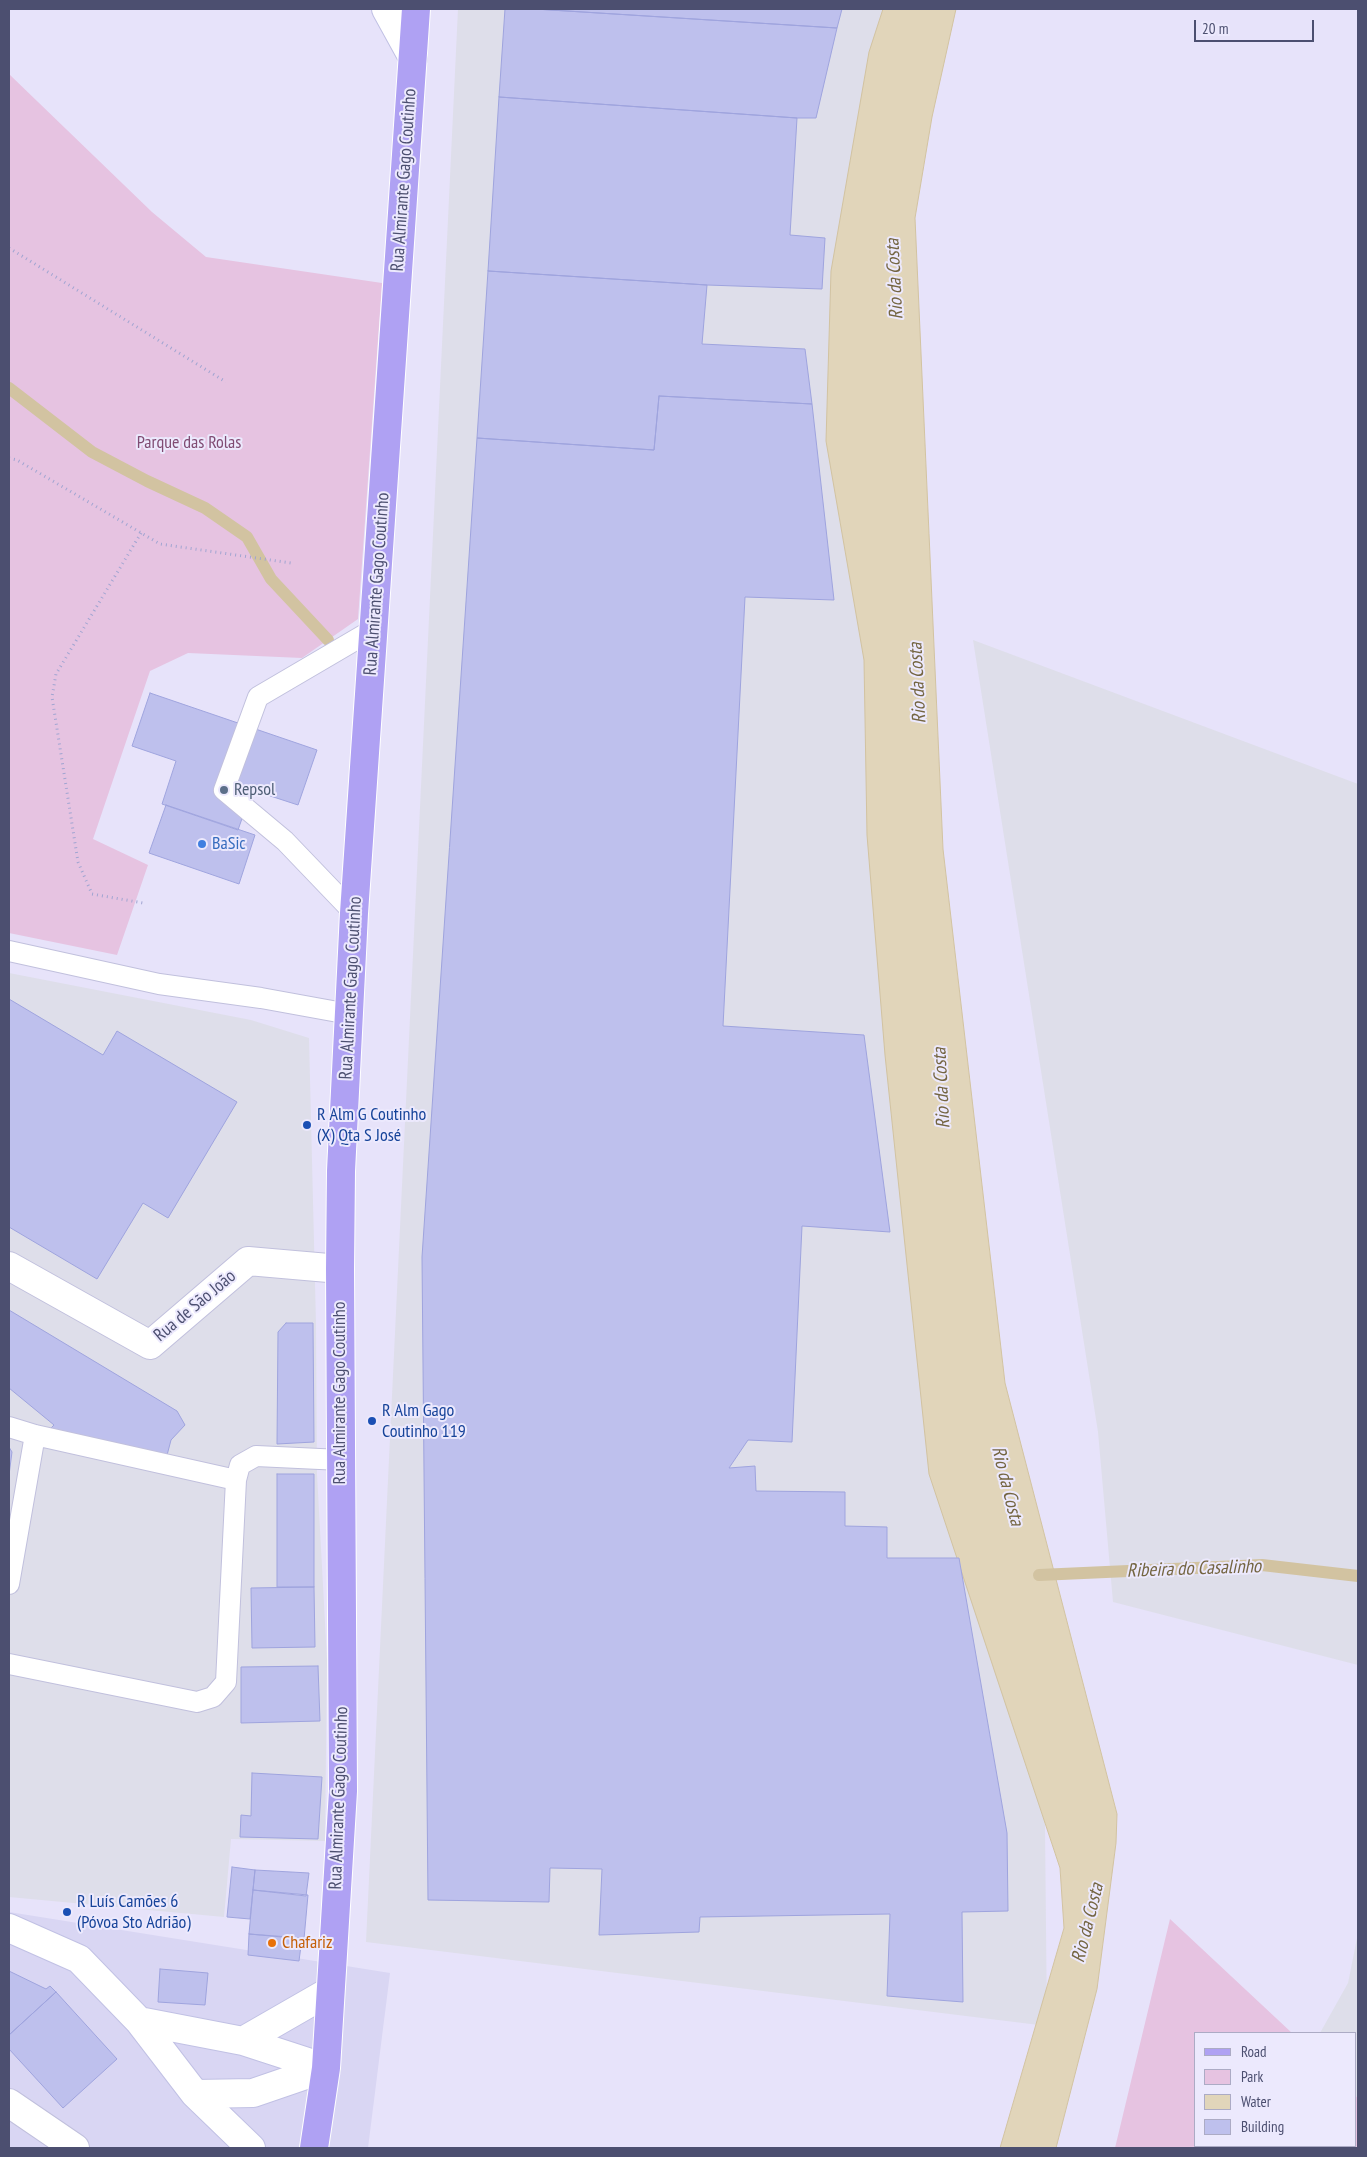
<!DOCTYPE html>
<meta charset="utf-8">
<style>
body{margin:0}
#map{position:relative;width:1367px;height:2157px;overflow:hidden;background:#e7e3fa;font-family:"PT Sans Narrow",sans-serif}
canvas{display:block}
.frame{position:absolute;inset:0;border:10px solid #4c4f70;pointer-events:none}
.legend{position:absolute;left:1194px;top:2032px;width:162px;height:115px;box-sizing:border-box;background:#ece9fd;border:1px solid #acabc5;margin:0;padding:6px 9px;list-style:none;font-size:15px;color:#4c4f70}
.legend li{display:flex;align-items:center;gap:10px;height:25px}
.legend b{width:25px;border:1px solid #acabc5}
.scale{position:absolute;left:1194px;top:20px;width:120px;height:22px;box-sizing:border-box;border:2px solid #4c4f70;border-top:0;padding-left:6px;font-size:15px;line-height:18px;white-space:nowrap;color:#4c4f70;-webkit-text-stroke:4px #ece9fd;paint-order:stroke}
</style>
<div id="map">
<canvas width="1367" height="2157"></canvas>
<div class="frame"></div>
<ul class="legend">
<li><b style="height:6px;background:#afa1f3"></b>Road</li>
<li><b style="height:14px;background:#e6c3e1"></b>Park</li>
<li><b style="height:14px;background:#e1d5ba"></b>Water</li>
<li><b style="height:14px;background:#bec0ed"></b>Building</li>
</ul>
<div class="scale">20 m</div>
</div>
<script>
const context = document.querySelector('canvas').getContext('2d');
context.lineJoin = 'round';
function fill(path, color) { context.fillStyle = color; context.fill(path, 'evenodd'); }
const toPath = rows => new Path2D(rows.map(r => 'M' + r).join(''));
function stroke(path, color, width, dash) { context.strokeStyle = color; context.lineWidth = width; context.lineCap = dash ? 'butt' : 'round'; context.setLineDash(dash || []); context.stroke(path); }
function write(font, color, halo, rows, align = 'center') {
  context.font = font + ' "PT Sans Narrow",sans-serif'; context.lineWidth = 4; context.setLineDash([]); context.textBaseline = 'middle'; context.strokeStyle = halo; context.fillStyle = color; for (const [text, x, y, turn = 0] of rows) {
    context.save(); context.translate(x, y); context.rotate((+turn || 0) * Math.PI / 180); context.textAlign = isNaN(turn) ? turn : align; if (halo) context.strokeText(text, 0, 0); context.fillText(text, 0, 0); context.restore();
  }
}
const residential = toPath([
 [9,1912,390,1973,368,2148,9,2148]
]);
const industrial = toPath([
 [458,9,924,9,861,230,1044,1728,1047,2026,366,1942],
 [973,640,1358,784,1358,1665,1113,1602,1098,1432],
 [9,973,251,1020,309,1038,316,1324,317,1474,327,1660,325,1841,231,1839,224,1917,9,1897],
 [1358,1933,1358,2099,1356,2096,1356,2033,1320,2033,1348,1983]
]);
const green = toPath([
 [9,74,152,212,206,257,382,283,358,619,302,658,188,653,150,671,93,839,148,865,117,955,9,933],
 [1170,1919,1292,2033,1196,2033,1196,2146,1356,2146,1356,2096,1358,2099,1358,2148,1115,2148]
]);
const water = toPath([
 [883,9,956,9,932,117,915,218,943,849,1005,1383,1117,1814,1116,1843,1097,1989,1056,2148,1000,2148,1064,1928,1060,1868,929,1474,885,1055,867,835,864,660,826,441,831,271,869,52,883,9]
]);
const stream = toPath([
 [9,388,92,452,147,481,205,508,247,537,271,579,328,640],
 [1039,1575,1262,1565,1358,1576]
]);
const building = toPath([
 [505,9,535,9,837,28,816,118,797,118,499,97,505,9],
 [535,9,842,9,837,28,535,9],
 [499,97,797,118,790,235,825,238,822,289,707,285,488,271,499,97],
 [488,271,707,285,702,344,805,349,812,404,659,396,654,450,477,438,488,271],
 [659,396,812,404,834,600,745,597,723,1026,864,1035,890,1232,802,1226,792,1442,748,1440,729,1468,755,1466,756,1491,845,1492,845,1526,887,1527,887,1558,959,1558,1007,1833,1008,1911,962,1912,963,2002,887,1996,890,1914,700,1917,699,1932,599,1935,602,1869,550,1868,549,1902,428,1900,422,1257,477,438,654,450,659,396],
 [150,693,317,750,298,805,252,790,238,830,162,804,176,761,132,746,150,693],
 [166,805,255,835,239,884,149,853,166,805],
 [9,999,103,1055,117,1031,237,1102,168,1218,143,1203,97,1279,9,1227,9,999],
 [9,1310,177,1411,185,1425,171,1440,166,1459,49,1430,54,1425,9,1388,9,1310],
 [286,1323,313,1323,314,1442,277,1444,278,1332,286,1323],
 [9,1447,12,1452,9,1475,9,1447],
 [277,1474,314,1474,314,1587,277,1587,277,1474],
 [314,1587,315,1647,252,1648,251,1588,314,1587],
 [318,1666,320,1721,241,1723,241,1667,318,1666],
 [252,1773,322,1777,318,1839,240,1837,241,1815,251,1816,252,1773],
 [232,1867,255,1870,250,1919,227,1917,232,1867],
 [255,1870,309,1873,306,1896,253,1890,255,1870],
 [253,1890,308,1895,304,1939,249,1934,253,1890],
 [249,1934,302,1938,299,1961,248,1955,249,1934],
 [160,1969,208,1973,205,2005,158,2002,160,1969],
 [9,1971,46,1989,50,1986,56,1992,9,2035,9,1971],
 [56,1992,117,2059,63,2108,9,2049,9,2035,56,1992]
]);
const path = toPath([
 [9,248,226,382],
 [9,458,17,460,160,544,291,563],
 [141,533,56,674,52,697,78,862,92,894,143,903]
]);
const lane = toPath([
 [354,913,285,841,224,790,258,697,374,629],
 [9,951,159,984,261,998,349,1014],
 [9,1427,35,1435,236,1480],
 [9,1584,35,1435],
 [9,1664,197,1702,213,1697,226,1682,236,1480,240,1465,256,1456,341,1460]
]);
const street = toPath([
 [9,1266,150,1345,248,1261,340,1269],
 [9,2103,75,2148]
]);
const secondary = toPath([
 [386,9,413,58],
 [9,1928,79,1959,139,2021,195,2094,251,2148],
 [139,2021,243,2041,326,2068],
 [243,2041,330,1991],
 [195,2094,253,2093,326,2068]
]);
const primary = toPath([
 [314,2148,326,2068,343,1791,340,1269,341,1171,354,913,416,9]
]);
const markers = [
 [224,790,5,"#5c6f8a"],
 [202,844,5,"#3f7fe0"],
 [307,1125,5,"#1a4fb4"],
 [372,1421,5,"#1a4fb4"],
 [67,1912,5,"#1a4fb4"],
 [272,1943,5,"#e8710a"]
];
const streetNames = [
 ["Rua Almirante Gago Coutinho",404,180,-86],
 ["Rua Almirante Gago Coutinho",377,584,-86],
 ["Rua Almirante Gago Coutinho",351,988,-87],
 ["Rua de São João",195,1306,-40],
 ["Rua Almirante Gago Coutinho",340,1393,-90],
 ["Rua Almirante Gago Coutinho",339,1798,-88]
];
const parkNames = [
 ["Parque das Rolas",189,443]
];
const serviceNames = [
 ["Repsol",234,790]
];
const shopNames = [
 ["BaSic",212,844]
];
const transitNames = [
 ["R Alm G Coutinho",317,1115],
 ["(X) Qta S José",317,1136],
 ["R Alm Gago",382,1411],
 ["Coutinho 119",382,1432],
 ["R Luís Camões 6",77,1902],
 ["(Póvoa Sto Adrião)",77,1923]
];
const foodNames = [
 ["Chafariz",282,1943]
];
const waterNames = [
 ["Rio da Costa",895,279,-93],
 ["Rio da Costa",918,683,-93],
 ["Rio da Costa",942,1088,-93],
 ["Rio da Costa",1007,1486,76],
 ["Ribeira do Casalinho",1194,1569,-2],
 ["Rio da Costa",1088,1923,-76]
];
fill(residential, '#d9d6f3');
fill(industrial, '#dedeea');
fill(green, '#e6c3e1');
fill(water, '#e1d5ba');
stroke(water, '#d2c3a1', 1);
stroke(stream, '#d2c3a1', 12);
fill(building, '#bec0ed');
stroke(building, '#9fa4de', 1);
stroke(lane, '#c1c0dd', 22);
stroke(street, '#c1c0dd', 30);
stroke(secondary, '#c1c1e4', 30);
stroke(primary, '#fff', 30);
stroke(path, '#a1a5d1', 3, [1, 4]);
stroke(lane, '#fff', 20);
stroke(street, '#fff', 28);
stroke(secondary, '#fff', 28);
stroke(primary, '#afa1f3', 28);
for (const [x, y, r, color] of markers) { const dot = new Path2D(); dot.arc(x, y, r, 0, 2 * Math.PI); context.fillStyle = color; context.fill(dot); stroke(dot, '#ece9fd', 2); }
write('18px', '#4c4f70', '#ece9fd', streetNames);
write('18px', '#804b73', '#ece9fd', parkNames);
write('18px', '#4e5e75', '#ece9fd', serviceNames, 'left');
write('18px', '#366cbe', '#ece9fd', shopNames, 'left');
write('18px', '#164399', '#ece9fd', transitNames, 'left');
write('18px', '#c56008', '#ece9fd', foodNames, 'left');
write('italic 19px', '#746541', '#ece9fd', waterNames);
</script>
